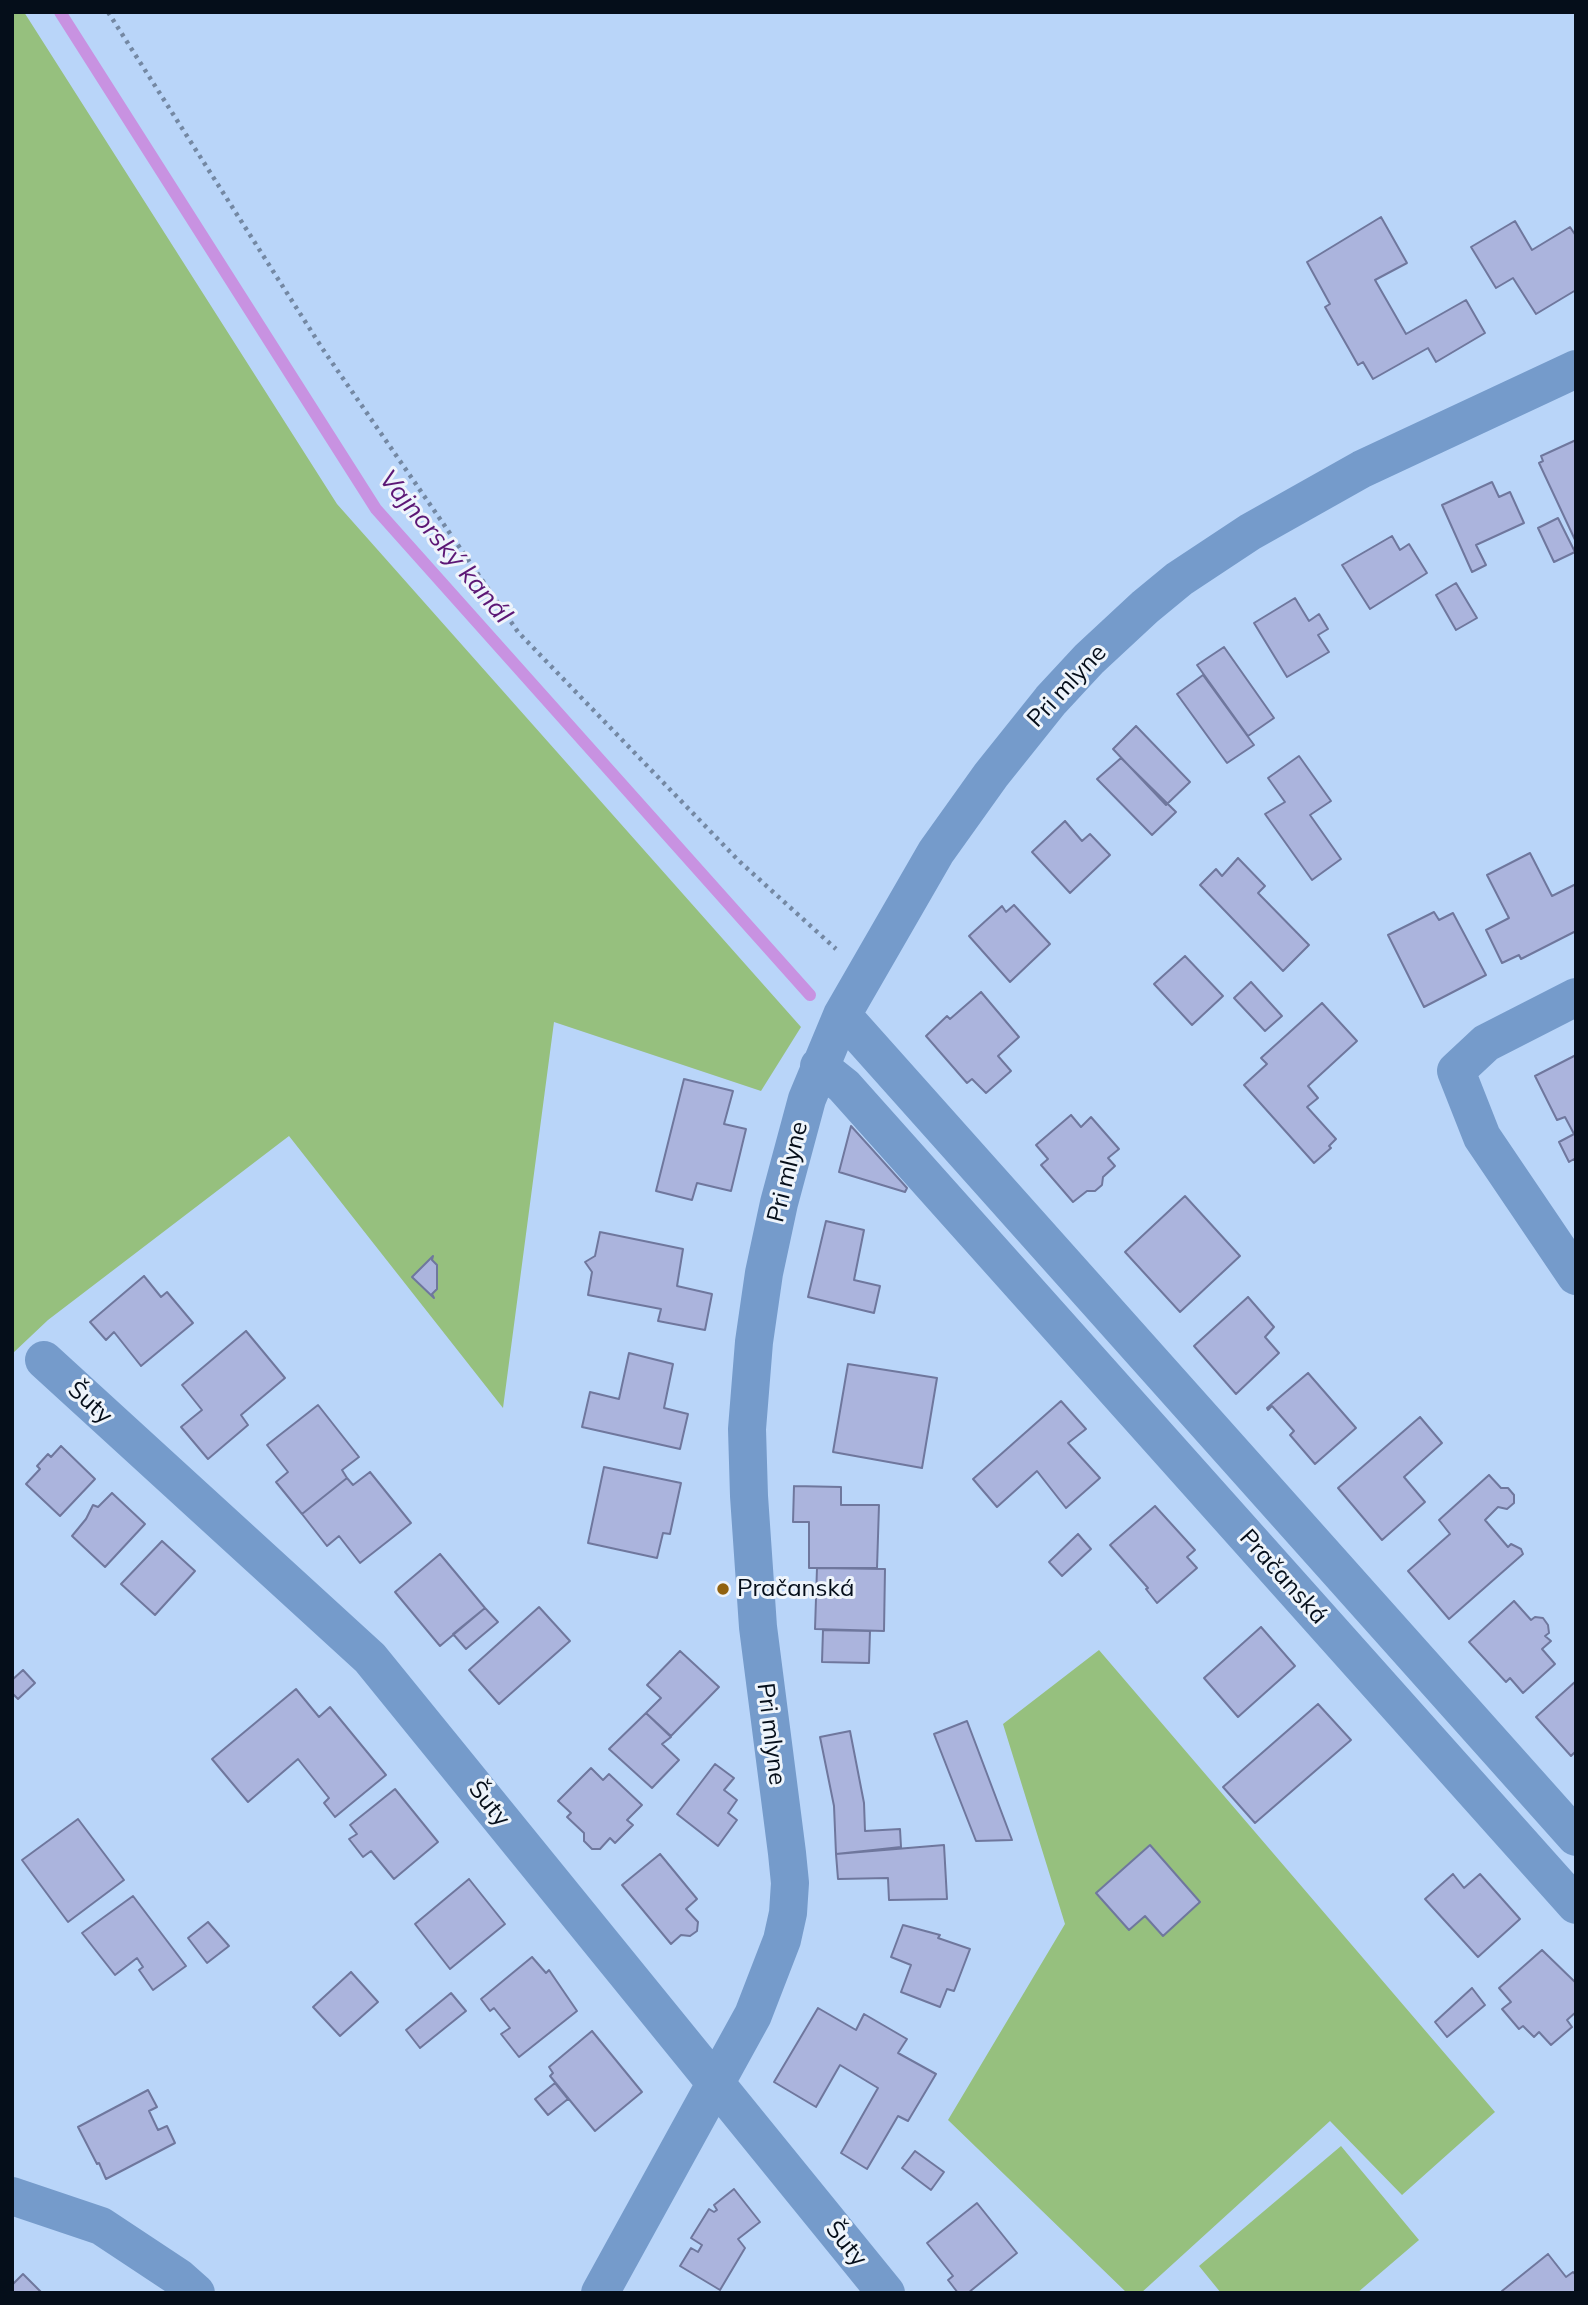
<!DOCTYPE html>
<meta charset="utf-8">
<style>
body{margin:0}
#map{position:relative;width:1588px;height:2305px;overflow:hidden;background:#b9d5f9;font-family:Mulish,sans-serif}
canvas{display:block}
.frame{position:absolute;inset:0;border:14px solid #050e1a;pointer-events:none}
</style>
<div id="map">
<canvas width="1588" height="2305"></canvas>
<div class="frame"></div>
</div>
<script>
const context = document.querySelector('canvas').getContext('2d');
context.lineJoin = 'round';
function fill(path, color) { context.fillStyle = color; context.fill(path, 'evenodd'); }
const toPath = rows => new Path2D(rows.map(r => 'M' + r).join(''));
function stroke(path, color, width, dash) { context.strokeStyle = color; context.lineWidth = width; context.lineCap = dash ? 'butt' : 'round'; context.setLineDash(dash || []); context.stroke(path); }
function write(font, color, halo, rows, align = 'center') {
  context.font = font + ' Mulish,sans-serif'; context.lineWidth = 6; context.setLineDash([]); context.textBaseline = 'middle'; context.strokeStyle = halo; context.fillStyle = color; for (const [text, x, y, turn = 0] of rows) {
    context.save(); context.translate(x, y); context.rotate((+turn || 0) * Math.PI / 180); context.textAlign = isNaN(turn) ? turn : align; if (halo) context.strokeText(text, 0, 0); context.fillText(text, 0, 0); context.restore();
  }
}
const green = toPath([
 [12,12,24,12,337,504,801,1027,761,1091,554,1022,503,1408,289,1136,48,1320,12,1354],
 [1099,1650,1495,2112,1402,2195,1330,2121,1141,2293,1127,2293,948,2120,1065,1924,1003,1724],
 [1341,2146,1419,2240,1357,2293,1221,2293,1199,2266]
]);
const stream = toPath([
 [60,12,376,509,810,995]
]);
const building = toPath([
 [1381,217,1407,263,1375,280,1406,334,1466,300,1485,333,1436,362,1428,348,1373,379,1363,362,1358,365,1349,349,1325,307,1330,304,1307,262,1381,217],
 [1515,221,1532,250,1570,227,1576,236,1576,290,1536,314,1513,278,1496,288,1471,247,1515,221],
 [1576,440,1576,542,1539,463,1543,461,1541,456,1576,440],
 [1492,482,1499,497,1510,492,1524,523,1476,545,1486,565,1472,572,1442,505,1492,482],
 [1558,518,1575,552,1554,562,1538,528,1558,518],
 [1392,536,1400,550,1409,544,1427,573,1370,609,1342,565,1392,536],
 [1456,583,1477,618,1456,630,1436,595,1456,583],
 [1295,598,1309,621,1319,614,1328,629,1318,635,1329,652,1287,677,1254,623,1295,598],
 [1224,647,1274,718,1248,736,1197,665,1224,647],
 [1203,675,1254,745,1227,763,1177,694,1203,675],
 [1136,726,1190,782,1166,805,1113,749,1136,726],
 [1299,756,1331,801,1310,815,1341,859,1312,880,1265,814,1285,802,1268,778,1299,756],
 [1121,758,1176,812,1152,835,1097,779,1121,758],
 [1065,821,1082,841,1090,834,1110,855,1070,893,1032,852,1065,821],
 [1530,853,1552,896,1576,884,1576,931,1521,959,1519,955,1502,963,1486,930,1509,918,1487,875,1530,853],
 [1238,858,1265,886,1258,893,1309,945,1283,971,1200,885,1216,869,1222,876,1238,858],
 [1014,905,1050,944,1010,982,969,936,1002,906,1006,912,1014,905],
 [1434,912,1439,920,1453,913,1486,975,1424,1007,1388,935,1434,912],
 [1185,956,1223,996,1192,1025,1154,984,1185,956],
 [1251,982,1282,1016,1265,1031,1234,998,1251,982],
 [981,992,1019,1037,998,1056,1011,1071,986,1093,972,1079,967,1083,926,1036,947,1016,950,1019,981,992],
 [1322,1003,1357,1041,1308,1086,1318,1098,1307,1107,1336,1139,1329,1146,1331,1148,1314,1163,1244,1085,1267,1064,1261,1058,1322,1003],
 [1576,1055,1576,1133,1574,1134,1565,1117,1557,1120,1535,1076,1576,1055],
 [684,1079,733,1091,724,1124,746,1129,731,1191,697,1183,692,1200,656,1191,684,1079],
 [1071,1115,1081,1127,1091,1117,1119,1149,1108,1158,1115,1166,1103,1177,1102,1185,1095,1191,1087,1191,1073,1202,1041,1165,1048,1159,1036,1145,1071,1115],
 [851,1126,907,1188,905,1192,839,1172,851,1126],
 [1576,1133,1576,1162,1574,1159,1569,1162,1559,1142,1576,1133],
 [1185,1196,1240,1256,1180,1312,1125,1252,1185,1196],
 [826,1221,864,1230,854,1280,880,1286,874,1313,808,1297,826,1221],
 [600,1232,683,1249,677,1286,712,1294,705,1330,658,1321,661,1309,588,1295,592,1272,585,1262,595,1256,600,1232],
 [433,1256,432,1260,437,1265,437,1289,432,1294,434,1298,412,1277,433,1256],
 [144,1276,161,1297,167,1292,193,1323,141,1366,114,1332,106,1340,90,1322,144,1276],
 [1248,1297,1274,1327,1265,1337,1279,1353,1236,1394,1194,1346,1248,1297],
 [246,1331,285,1378,241,1415,248,1425,208,1459,181,1427,202,1410,182,1385,246,1331],
 [629,1353,673,1364,664,1408,688,1414,680,1449,582,1427,590,1392,619,1399,629,1353],
 [848,1364,937,1378,922,1468,833,1452,848,1364],
 [1308,1373,1356,1428,1315,1464,1290,1435,1294,1431,1272,1406,1268,1410,1267,1408,1308,1373],
 [1061,1401,1086,1429,1068,1443,1100,1478,1066,1508,1037,1471,997,1507,973,1479,1061,1401],
 [318,1405,359,1457,342,1470,347,1478,302,1514,276,1482,288,1472,267,1445,318,1405],
 [1420,1417,1442,1443,1404,1477,1425,1502,1382,1540,1338,1488,1420,1417],
 [61,1446,95,1479,60,1516,26,1484,40,1469,37,1466,48,1454,51,1457,61,1446],
 [604,1467,681,1483,670,1534,663,1533,657,1558,588,1543,604,1467],
 [370,1472,411,1523,360,1563,339,1536,327,1546,302,1514,347,1478,353,1485,370,1472],
 [1489,1475,1501,1488,1508,1488,1514,1495,1514,1503,1507,1509,1498,1507,1485,1520,1508,1547,1511,1544,1521,1549,1523,1554,1449,1619,1408,1571,1450,1534,1439,1520,1489,1475],
 [794,1486,841,1487,841,1505,879,1505,877,1568,809,1568,809,1522,793,1522,794,1486],
 [112,1493,145,1524,105,1567,72,1536,86,1519,93,1505,98,1507,112,1493],
 [1155,1506,1195,1550,1187,1557,1197,1568,1157,1603,1146,1589,1148,1588,1110,1545,1155,1506],
 [1078,1534,1091,1549,1062,1576,1049,1562,1078,1534],
 [162,1541,195,1571,155,1615,121,1584,162,1541],
 [440,1554,485,1608,440,1646,395,1592,440,1554],
 [817,1568,885,1569,884,1631,815,1629,817,1568],
 [1514,1601,1531,1620,1535,1617,1543,1618,1548,1625,1549,1633,1545,1636,1551,1641,1542,1649,1555,1664,1523,1693,1510,1678,1506,1682,1469,1642,1514,1601],
 [539,1607,570,1641,499,1704,469,1670,539,1607],
 [485,1608,498,1622,466,1649,453,1634,485,1608],
 [1261,1627,1295,1666,1238,1717,1204,1678,1261,1627],
 [823,1630,870,1631,869,1663,822,1662,823,1630],
 [680,1651,719,1687,671,1736,646,1713,661,1698,647,1685,680,1651],
 [23,1670,35,1683,18,1699,12,1693,12,1680,23,1670],
 [1576,1681,1576,1751,1571,1756,1536,1717,1576,1681],
 [296,1689,319,1717,330,1707,386,1775,335,1817,324,1803,329,1798,298,1759,248,1802,212,1759,296,1689],
 [1318,1704,1351,1740,1255,1823,1223,1787,1318,1704],
 [646,1713,671,1737,662,1744,679,1760,652,1788,609,1749,646,1713],
 [967,1721,1012,1840,976,1841,934,1734,967,1721],
 [850,1731,864,1803,865,1831,900,1829,901,1847,836,1854,834,1806,820,1737,850,1731],
 [715,1764,734,1778,724,1790,737,1800,728,1813,737,1820,718,1846,677,1814,715,1764],
 [591,1768,603,1780,609,1774,642,1805,627,1820,633,1825,615,1843,610,1838,600,1849,592,1849,584,1841,584,1833,567,1817,571,1813,558,1801,591,1768],
 [395,1789,438,1842,394,1879,371,1851,363,1857,349,1839,357,1834,350,1825,395,1789],
 [78,1819,124,1880,68,1922,22,1860,78,1819],
 [944,1845,947,1899,889,1900,888,1878,838,1879,836,1854,944,1845],
 [1150,1845,1200,1902,1163,1936,1145,1916,1129,1930,1096,1893,1150,1845],
 [660,1854,697,1899,686,1909,698,1922,697,1931,690,1936,681,1935,671,1944,622,1885,660,1854],
 [1453,1874,1464,1888,1480,1874,1520,1919,1478,1957,1425,1899,1453,1874],
 [469,1879,505,1924,450,1969,415,1924,469,1879],
 [133,1896,186,1966,153,1990,139,1970,143,1967,137,1958,115,1975,82,1933,133,1896],
 [208,1922,229,1946,207,1963,188,1938,208,1922],
 [903,1925,940,1935,938,1938,970,1949,954,1991,947,1989,940,2007,901,1992,911,1965,891,1957,903,1925],
 [1542,1950,1576,1983,1576,2012,1567,2020,1572,2027,1551,2045,1539,2032,1534,2037,1523,2026,1519,2029,1502,2009,1511,2002,1499,1988,1542,1950],
 [532,1957,546,1973,549,1970,577,2011,519,2057,501,2034,510,2028,494,2008,490,2011,481,1999,532,1957],
 [351,1972,378,2002,340,2036,313,2007,351,1972],
 [1472,1988,1485,2005,1447,2037,1435,2022,1472,1988],
 [451,1993,466,2011,420,2048,406,2030,451,1993],
 [818,2008,856,2030,864,2014,907,2039,898,2053,936,2074,908,2121,898,2116,867,2169,841,2153,878,2088,840,2065,816,2107,774,2082,818,2008],
 [592,2031,642,2092,595,2131,550,2076,553,2073,549,2067,592,2031],
 [555,2083,568,2099,548,2115,535,2099,555,2083],
 [148,2090,157,2107,149,2111,158,2130,167,2126,175,2143,106,2179,99,2163,97,2164,78,2127,148,2090],
 [915,2151,944,2172,931,2190,902,2168,915,2151],
 [734,2189,760,2222,738,2239,745,2248,720,2290,680,2266,691,2248,698,2252,702,2245,691,2238,709,2209,714,2212,717,2210,714,2205,734,2189],
 [977,2203,1017,2253,968,2293,958,2293,948,2280,953,2276,927,2243,977,2203],
 [1548,2254,1566,2277,1573,2272,1576,2275,1576,2293,1503,2293,1502,2291,1548,2254],
 [23,2274,42,2293,12,2293,12,2285,23,2274]
]);
const path = toPath([
 [108,12,322,348,518,632,739,861,836,949]
]);
const minor = toPath([
 [1576,997,1486,1043,1456,1071,1482,1137,1576,1276],
 [842,1015,1576,1837],
 [819,1066,844,1086,1576,1905],
 [44,1360,370,1658,886,2293],
 [12,2196,101,2226,178,2277,196,2293],
 [600,2293,753,2015,782,1940,788,1913,790,1883,787,1853,758,1627,749,1496,747,1429,754,1342,764,1273,779,1203,807,1099,842,1015,936,852,991,775,1051,700,1089,659,1145,607,1179,579,1250,532,1362,469,1576,369]
]);
const markers = [
 [723,1589,7,"#91620f"]
];
const streetNames = [
 ["Pri mlyne",1067,686,-47],
 ["Pri mlyne",788,1172,-76],
 ["Šuty",90,1403,42],
 ["Pračanská",1283,1577,48],
 ["Pri mlyne",771,1734,83],
 ["Šuty",489,1804,51],
 ["Šuty",846,2244,51]
];
const poiNames = [
 ["Pračanská",737,1589]
];
const waterNames = [
 ["Vajnorský kanál",445,547,50]
];
fill(green, '#96c07e');
stroke(stream, '#c892e1', 12);
fill(building, '#abb4dd');
stroke(building, '#6f779d', 2);
stroke(path, '#7488a3', 4.5, [3.5, 5]);
stroke(minor, '#759bcb', 38);
for (const [x, y, r, color] of markers) { const dot = new Path2D(); dot.arc(x, y, r, 0, 2 * Math.PI); context.fillStyle = color; context.fill(dot); stroke(dot, '#eef4fb', 2.5); }
write('24px', '#050e1a', '#eef4fb', streetNames);
write('24px', '#050e1a', '#eef4fb', poiNames, 'left');
write('italic 26px', '#5c1775', '#eef4fb', waterNames);
</script>
